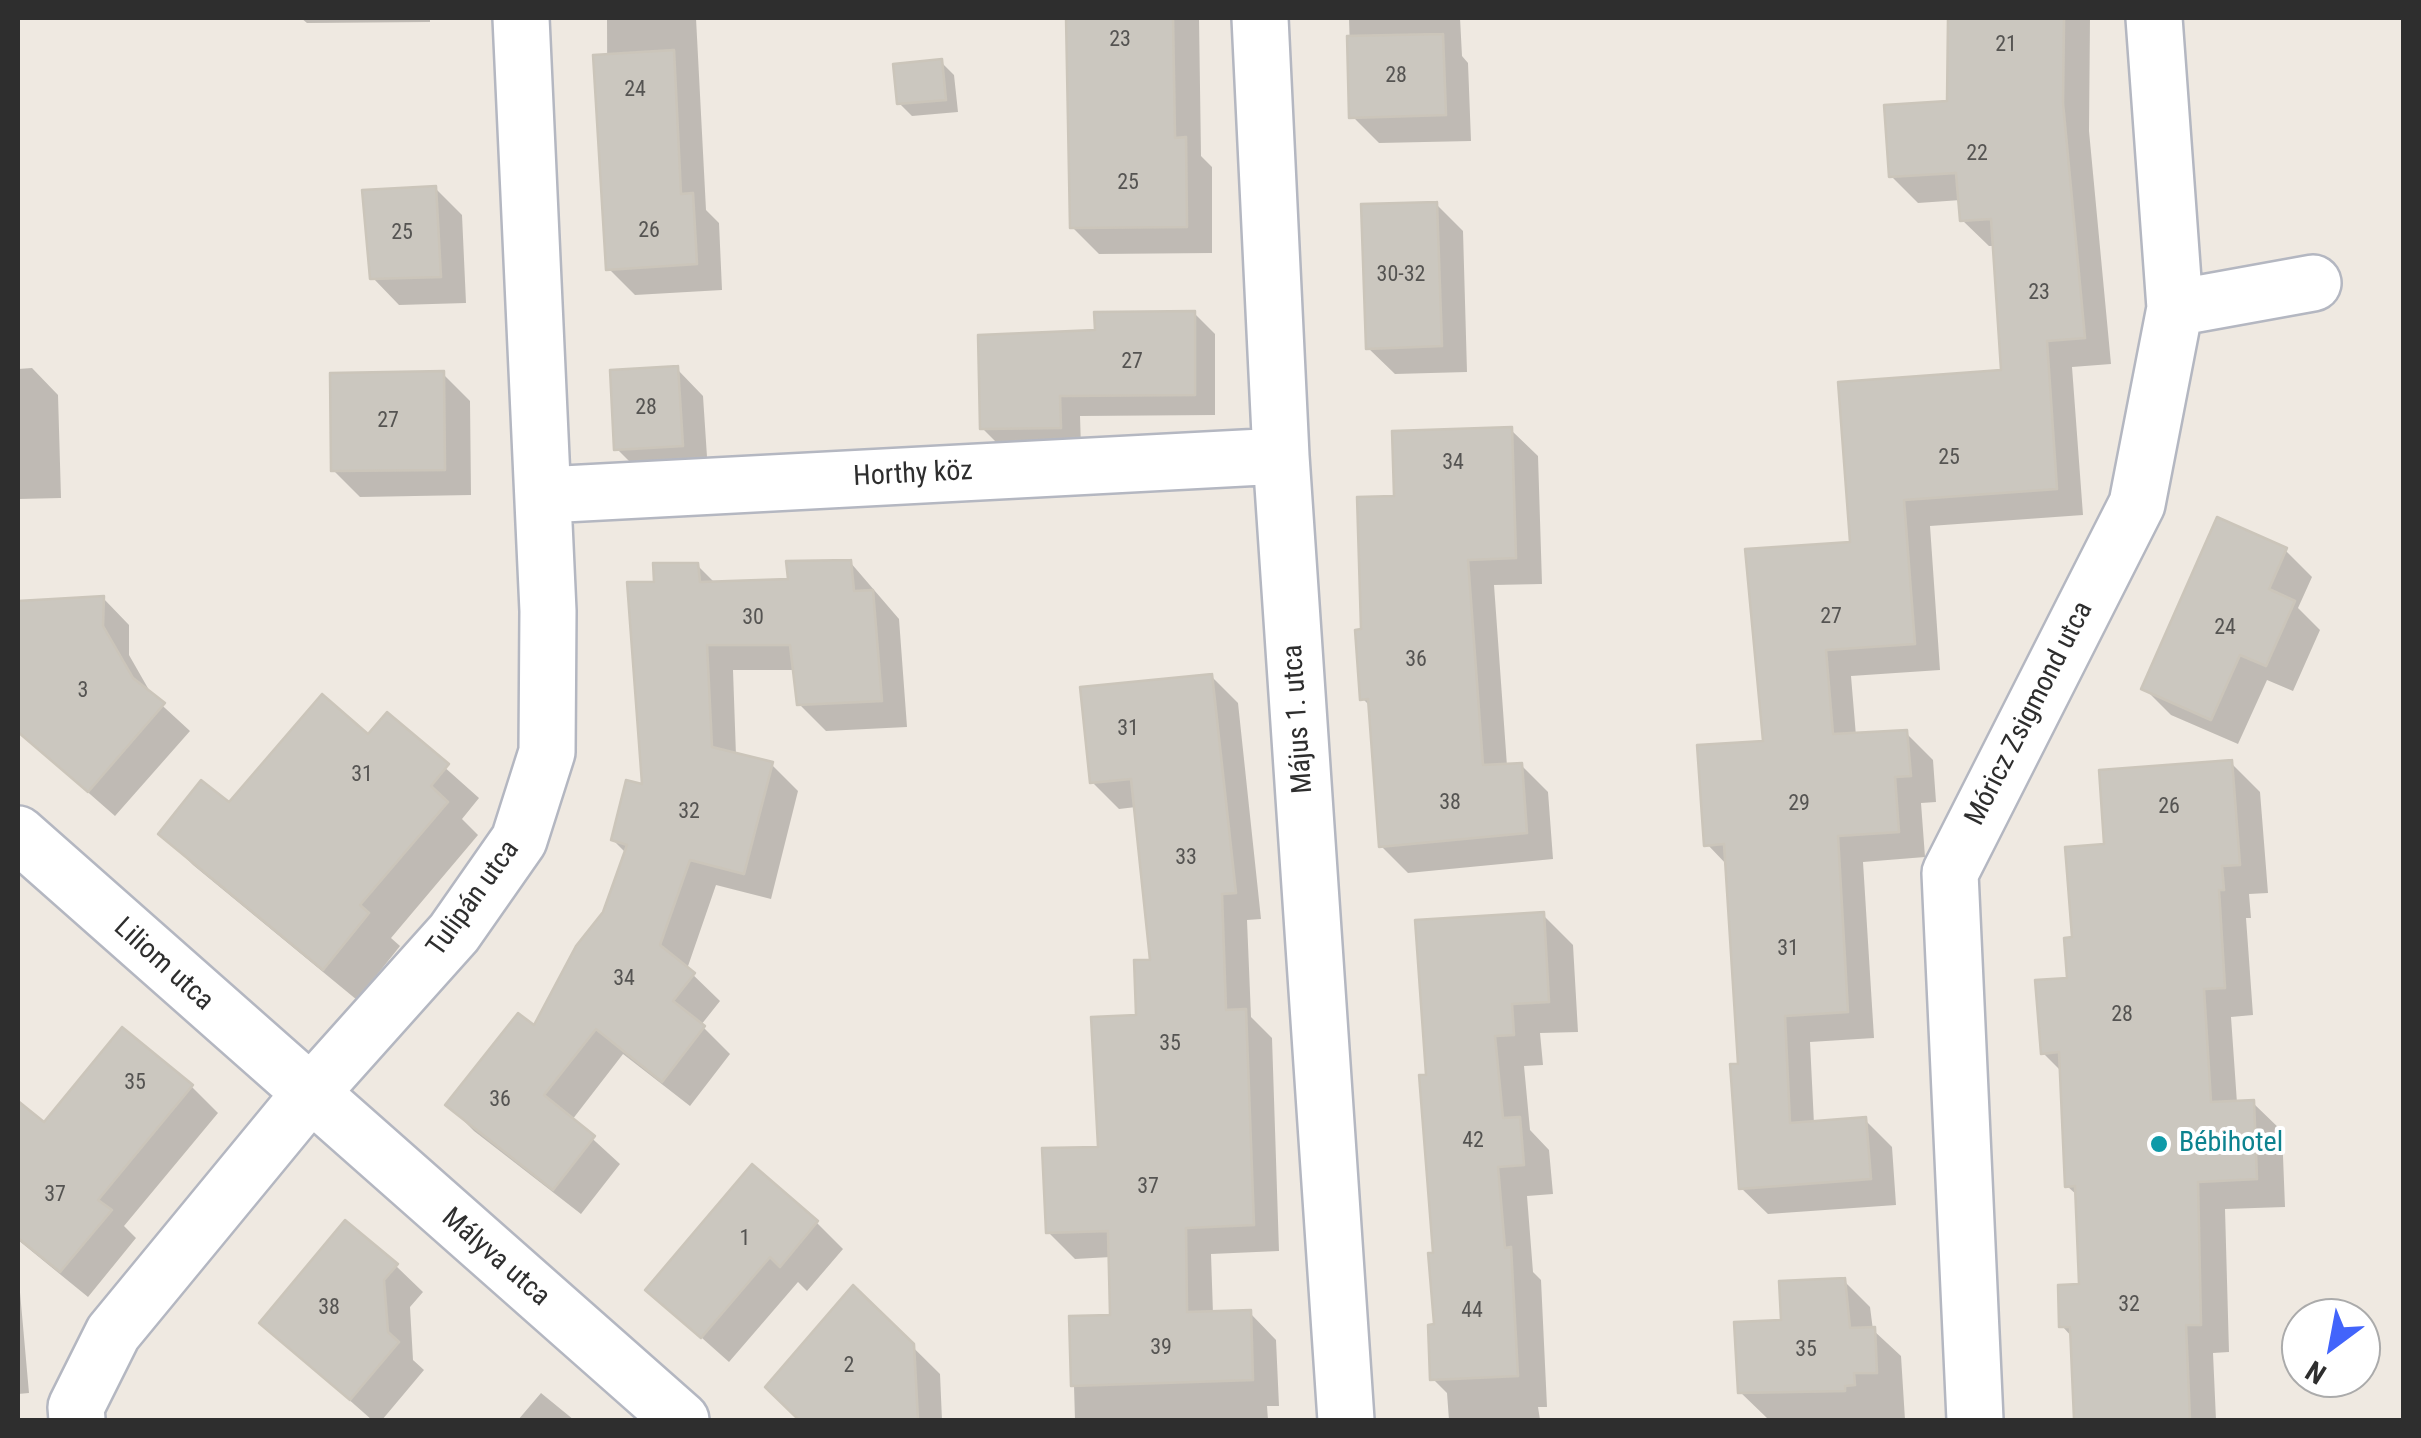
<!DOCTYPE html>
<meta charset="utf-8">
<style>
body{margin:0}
#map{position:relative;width:2421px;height:1438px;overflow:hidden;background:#efe9e1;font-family:"Roboto Condensed",sans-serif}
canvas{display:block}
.frame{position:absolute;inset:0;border:20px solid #2e2e2e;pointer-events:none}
.north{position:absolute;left:2281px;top:1298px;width:100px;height:100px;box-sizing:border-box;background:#fff;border:2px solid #ababab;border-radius:50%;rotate:212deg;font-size:28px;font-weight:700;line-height:40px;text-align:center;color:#2e2e2e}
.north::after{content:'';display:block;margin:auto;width:35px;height:45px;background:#4264fb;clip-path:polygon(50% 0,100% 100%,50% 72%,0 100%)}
</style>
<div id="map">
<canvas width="2421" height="1438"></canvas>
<div class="frame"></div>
<div class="north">N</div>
</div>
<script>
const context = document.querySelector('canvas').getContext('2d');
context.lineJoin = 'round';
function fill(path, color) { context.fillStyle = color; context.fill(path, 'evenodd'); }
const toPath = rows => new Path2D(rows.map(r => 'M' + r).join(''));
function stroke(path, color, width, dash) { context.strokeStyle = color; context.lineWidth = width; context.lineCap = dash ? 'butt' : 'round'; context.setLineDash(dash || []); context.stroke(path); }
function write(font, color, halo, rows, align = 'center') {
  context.font = font + ' "Roboto Condensed",sans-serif'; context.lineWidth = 8; context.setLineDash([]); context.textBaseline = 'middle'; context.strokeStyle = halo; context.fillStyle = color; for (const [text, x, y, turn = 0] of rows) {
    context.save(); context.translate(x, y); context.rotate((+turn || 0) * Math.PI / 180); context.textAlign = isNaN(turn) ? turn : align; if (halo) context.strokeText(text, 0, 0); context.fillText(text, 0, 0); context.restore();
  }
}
const shadow = toPath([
 [301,18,430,18,430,22,307,23],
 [607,18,696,18,706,210,719,223,722,290,635,295,608,268],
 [1069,18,1199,18,1201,156,1212,167,1212,253,1099,254,1072,227],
 [1349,18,1460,18,1462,56,1468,63,1471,141,1379,143,1352,116],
 [1950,18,2090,18,2089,131,2111,364,2072,367,2083,515,1930,526,1940,670,1851,676,1856,736,1906,733,1933,760,1936,802,1921,803,1925,857,1863,862,1874,1038,1810,1042,1814,1124,1865,1120,1892,1147,1896,1205,1768,1214,1741,1188,1741,1066,1728,866,1707,844,1766,743,1852,544,2004,372,1995,246,1989,246,1962,220,1961,200,1918,203,1891,176,1950,103],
 [941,62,954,75,958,112,912,116,899,103],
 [435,188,462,215,466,303,399,305,373,278],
 [1436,204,1463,231,1467,372,1395,374,1368,348],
 [1194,313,1215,334,1215,415,1080,416,1081,448,1003,449,982,428,1097,332],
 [32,368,58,395,61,498,18,499,18,369],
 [677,369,703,396,708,472,644,476,617,449],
 [443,374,470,401,471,495,360,497,333,470],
 [1511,430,1538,456,1542,584,1494,585,1507,766,1521,765,1548,792,1553,859,1408,873,1381,846,1371,707,1363,699,1363,631,1397,498],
 [2285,550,2312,577,2298,608,2320,630,2293,691,2267,680,2238,744,2171,715,2144,688],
 [850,562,899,619,907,727,826,731,799,704,795,670,733,670,736,756,771,764,798,791,771,899,716,885,687,969,720,1001,701,1025,730,1054,690,1106,623,1054,572,1120,620,1164,581,1214,474,1131,448,1105,534,1029,605,913,626,853,613,840,645,787,656,584,697,565,716,584,790,582],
 [103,598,129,625,129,655,153,697,190,731,115,816,18,731,18,603],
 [1211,676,1238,703,1261,919,1247,920,1251,1017,1272,1038,1279,1251,1211,1254,1213,1314,1250,1313,1276,1340,1279,1406,1267,1406,1268,1420,1075,1420,1072,1318,1112,1317,1111,1257,1075,1259,1048,1232,1100,1149,1153,962,1136,807,1119,809,1092,782],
 [387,716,479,798,462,819,478,835,391,938,400,946,357,1000,193,865,162,834,369,737],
 [2231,763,2260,792,2268,893,2249,894,2251,918,2246,918,2253,1015,2231,1017,2237,1103,2253,1103,2282,1131,2285,1207,2225,1209,2229,1352,2213,1353,2216,1420,2077,1420,2073,1338,2062,1326,2081,1287,2078,1196,2067,1186,2062,1072,2043,1053,2070,980,2074,940,2107,846],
 [1543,915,1573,945,1578,1032,1540,1033,1543,1065,1524,1066,1530,1130,1549,1150,1553,1194,1527,1196,1533,1272,1541,1280,1547,1407,1538,1407,1540,1420,1449,1420,1447,1393,1433,1379,1436,1255,1428,1077],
 [191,1086,218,1113,124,1226,136,1238,88,1297,18,1240,18,1104,44,1126],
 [817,1223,843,1249,807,1291,798,1282,729,1362,648,1290],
 [396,1266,423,1292,410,1307,413,1360,424,1370,382,1420,372,1420,262,1323],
 [18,1270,29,1393,18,1394],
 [1844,1281,1870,1307,1873,1330,1901,1356,1905,1420,1767,1418,1740,1392,1784,1323],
 [853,1288,940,1374,942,1420,802,1420,769,1387],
 [541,1393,574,1420,518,1420]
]);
const building = toPath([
 [1066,18,1173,18,1175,138,1186,137,1187,227,1070,228,1066,18],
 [1948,18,2064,18,2063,103,2085,338,2047,341,2057,489,1904,500,1915,644,1826,650,1833,734,1907,730,1911,776,1895,777,1899,832,1838,836,1848,1012,1785,1016,1790,1123,1866,1117,1871,1179,1739,1189,1730,1064,1738,1064,1724,844,1704,846,1697,745,1763,741,1745,549,1850,542,1838,382,2001,370,1991,219,1960,221,1956,173,1889,177,1884,105,1947,101,1948,18],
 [1443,34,1446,115,1349,118,1347,36,1443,34],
 [674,50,681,194,693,193,697,264,606,270,593,55,674,50],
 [942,59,946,100,897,104,893,64,942,59],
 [436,186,441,277,370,279,362,190,436,186],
 [1437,202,1442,346,1366,349,1361,204,1437,202],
 [1195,311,1195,395,1060,396,1061,428,980,429,978,335,1095,330,1094,312,1195,311],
 [678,366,683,446,614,450,610,370,678,366],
 [444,371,445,470,331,471,330,373,444,371],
 [1512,427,1516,558,1468,560,1483,765,1522,763,1527,833,1379,847,1368,699,1360,700,1355,630,1361,629,1357,497,1394,496,1392,431,1512,427],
 [2217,517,2287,548,2269,589,2295,601,2266,666,2240,655,2211,720,2141,689,2217,517],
 [851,560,854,591,873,590,882,701,797,705,790,645,707,645,712,747,773,762,744,874,690,860,660,945,695,973,673,1001,705,1026,662,1082,596,1029,544,1095,595,1136,553,1190,445,1105,518,1013,534,1025,576,946,603,912,627,845,611,840,626,780,642,784,627,582,654,582,653,563,698,563,700,582,788,579,786,561,851,560],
 [104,596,103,626,133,678,165,703,88,792,18,732,18,601,104,596],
 [1212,674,1236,893,1222,894,1226,1010,1246,1009,1254,1225,1186,1228,1187,1312,1251,1310,1253,1380,1071,1386,1069,1316,1110,1315,1108,1231,1046,1233,1042,1148,1098,1147,1091,1017,1136,1015,1134,960,1150,960,1131,779,1090,783,1080,687,1212,674],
 [322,694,368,734,387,712,449,764,431,786,448,802,360,905,369,913,323,970,158,834,201,780,229,802,322,694],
 [2232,760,2240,865,2222,866,2224,890,2219,890,2225,988,2204,989,2211,1102,2254,1100,2257,1179,2198,1182,2201,1325,2186,1325,2190,1420,2074,1420,2070,1327,2059,1327,2058,1285,2079,1284,2075,1186,2065,1187,2059,1052,2041,1054,2035,980,2067,978,2064,938,2072,937,2065,847,2104,844,2099,770,2232,760],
 [1544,912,1549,1002,1512,1004,1514,1035,1495,1036,1503,1118,1520,1117,1524,1165,1498,1167,1505,1248,1511,1247,1518,1376,1430,1380,1428,1325,1434,1324,1428,1253,1433,1253,1419,1075,1426,1075,1415,920,1544,912],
 [122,1027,193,1085,98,1200,112,1210,60,1272,18,1238,18,1101,44,1122,122,1027],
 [752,1164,818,1221,780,1267,770,1257,701,1338,645,1290,752,1164],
 [345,1220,398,1264,384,1280,388,1332,399,1342,350,1400,259,1323,345,1220],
 [1845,1278,1850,1328,1875,1327,1877,1373,1854,1373,1855,1385,1845,1386,1845,1391,1738,1393,1734,1322,1781,1320,1779,1281,1845,1278],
 [853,1285,914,1344,918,1420,799,1420,765,1387,853,1285]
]);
const minor = toPath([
 [1260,18,1281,456,1346,1420],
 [2175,308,2313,283],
 [545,495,1281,456],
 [18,834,681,1420],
 [77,1420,76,1407,113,1333,309,1095,454,933,519,840,547,752,548,611,521,18],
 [1975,1420,1950,873,2137,504,2175,308,2154,18]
]);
const markers = [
 [2159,1144,10,"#0f9aa8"]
];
const numberNames = [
 ["23",1120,40],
 ["21",2006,45],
 ["28",1396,76],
 ["24",635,90],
 ["22",1977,154],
 ["25",1128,183],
 ["26",649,231],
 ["25",402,233],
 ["30-32",1401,275],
 ["23",2039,293],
 ["27",1132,362],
 ["28",646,408],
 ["27",388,421],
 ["25",1949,458],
 ["34",1453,463],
 ["27",1831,617],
 ["30",753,618],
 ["24",2225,628],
 ["36",1416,660],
 ["3",83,691],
 ["31",1128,729],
 ["31",362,775],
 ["38",1450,803],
 ["29",1799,804],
 ["26",2169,807],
 ["32",689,812],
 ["33",1186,858],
 ["31",1788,949],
 ["34",624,979],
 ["28",2122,1015],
 ["35",1170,1044],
 ["35",135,1083],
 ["36",500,1100],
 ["42",1473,1141],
 ["37",1148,1187],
 ["37",55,1195],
 ["1",745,1239],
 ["32",2129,1305],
 ["38",329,1308],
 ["44",1472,1311],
 ["39",1161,1348],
 ["35",1806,1350],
 ["2",849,1366]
];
const streetNames = [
 ["Horthy köz",913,475,-3],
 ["Móricz Zsigmond utca",2030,714,-63],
 ["Május 1. utca",1299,719,-94],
 ["Tulipán utca",474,899,-54],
 ["Liliom utca",163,965,42],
 ["Mályva utca",495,1258,41]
];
const cultureNames = [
 ["Bébihotel",2179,1144]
];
fill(shadow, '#0003');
fill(building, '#cbc7bf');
stroke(building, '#cbc5ba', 2.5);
stroke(minor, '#b4b7c1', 60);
stroke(minor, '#fff', 55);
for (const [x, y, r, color] of markers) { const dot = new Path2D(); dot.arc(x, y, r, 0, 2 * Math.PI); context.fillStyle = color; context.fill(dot); stroke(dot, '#fff', 4); }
write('22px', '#555452', null, numberNames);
write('28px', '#2e2e2e', '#fff', streetNames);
write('28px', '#0d838f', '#fff', cultureNames, 'left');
</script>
